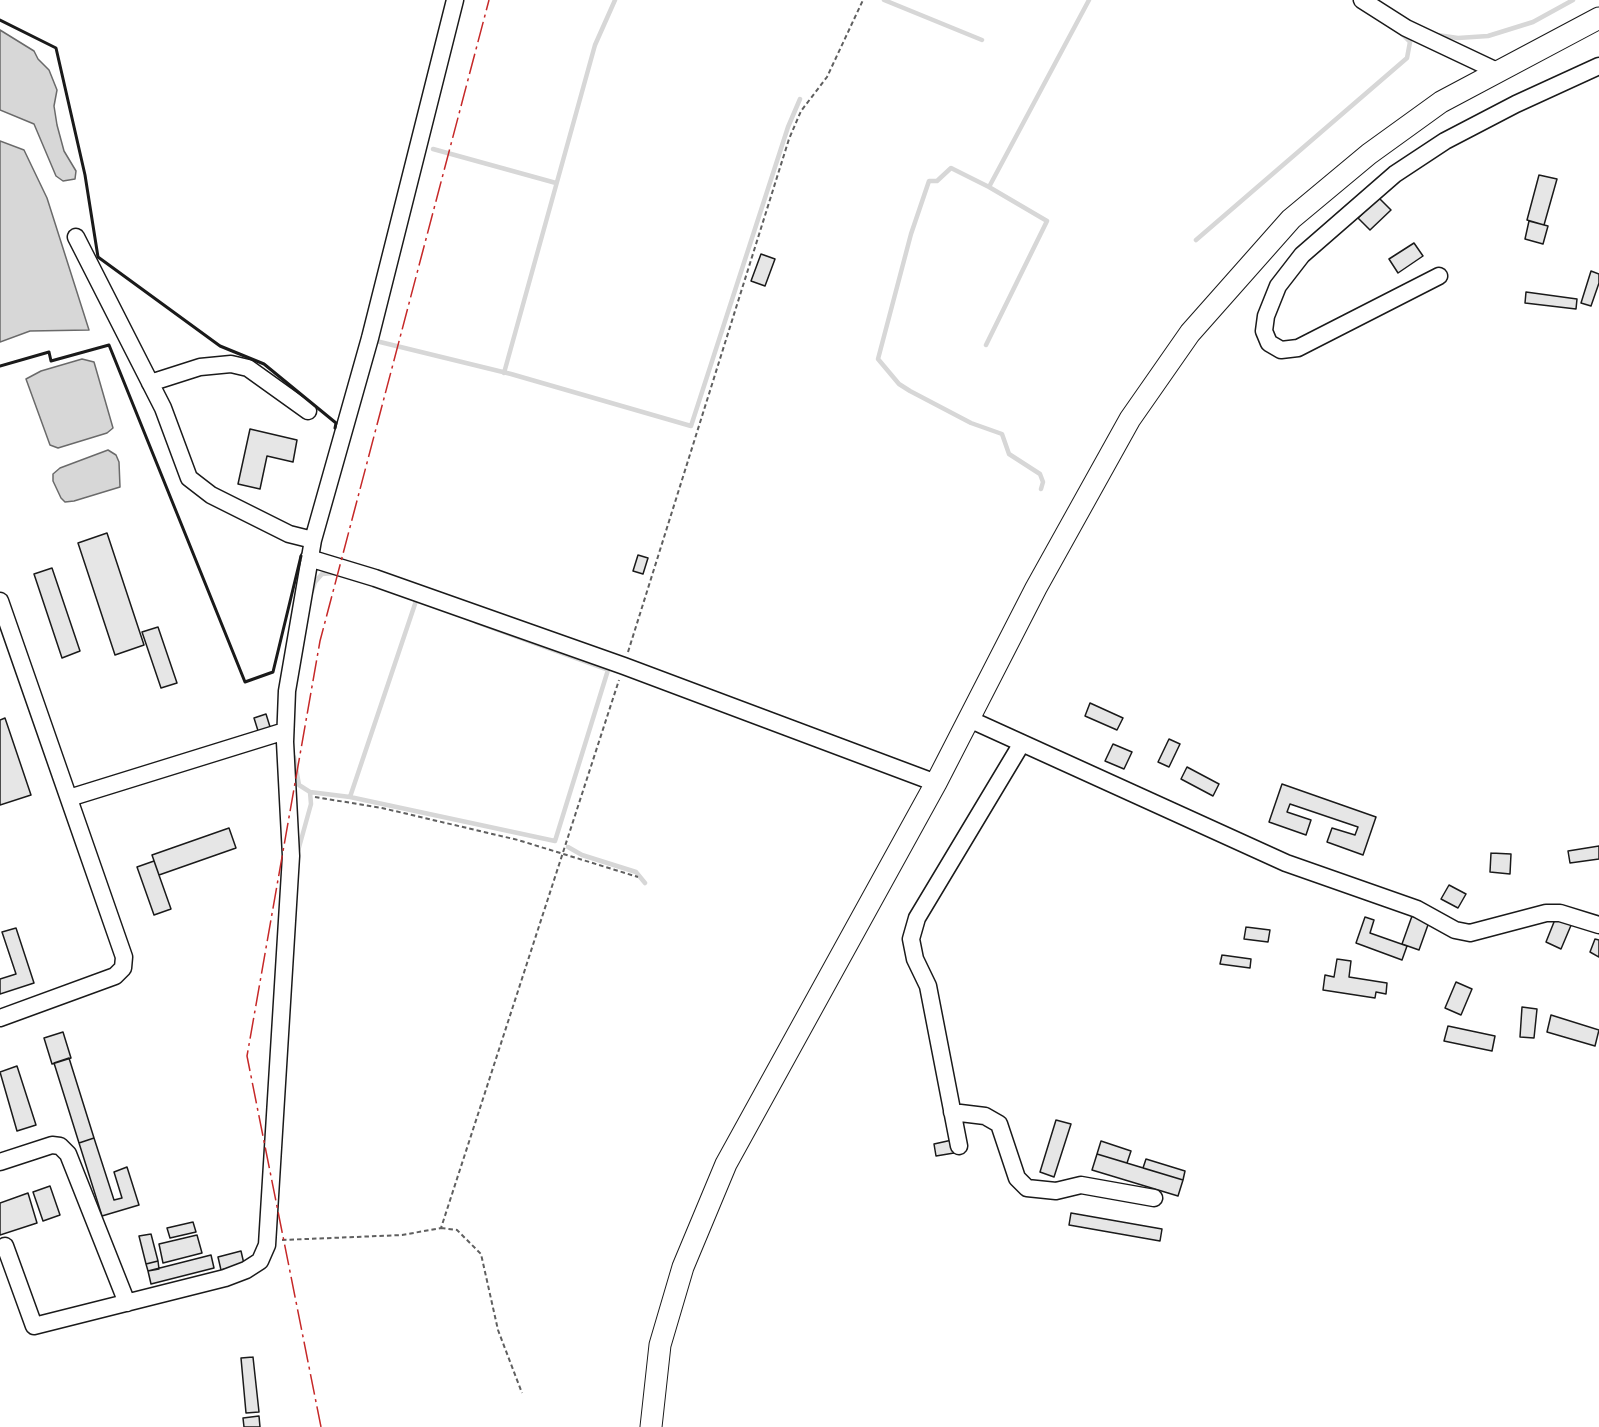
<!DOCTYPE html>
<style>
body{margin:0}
canvas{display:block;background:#fff}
</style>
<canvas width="1599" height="1427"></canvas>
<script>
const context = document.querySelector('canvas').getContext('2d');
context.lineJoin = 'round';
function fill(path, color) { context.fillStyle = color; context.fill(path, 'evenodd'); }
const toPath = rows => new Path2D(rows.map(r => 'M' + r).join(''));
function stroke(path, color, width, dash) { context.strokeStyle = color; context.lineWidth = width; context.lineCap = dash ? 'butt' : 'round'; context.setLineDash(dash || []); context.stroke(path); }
const water = toPath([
 [0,30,34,51,38,59,49,70,57,90,54,106,57,125,64,151,76,171,75,179,63,181,56,176,34,124,0,110,0,30],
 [0,141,24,150,47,198,89,330,30,331,0,342,0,141],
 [82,359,94,362,113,428,107,433,58,448,50,445,26,379,41,371,82,359],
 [108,450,116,455,119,462,120,487,74,501,65,502,61,498,53,481,53,474,60,468,108,450]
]);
const stream = toPath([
 [884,0,982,40],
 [1437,35,1458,38,1488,36,1533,22,1573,0],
 [433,149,556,183],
 [989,187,951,168,937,181,929,181,911,234,878,359,899,384,910,391,971,423,1002,434,1009,454,1040,474,1043,482,1041,489],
 [1196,240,1407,58,1410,42,1402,34],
 [376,341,511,374,691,426,788,127,800,99],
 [986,345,1047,221,989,187,1089,0],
 [504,373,595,45,615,0],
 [312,591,315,582,322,574,335,573],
 [294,757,299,785,310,792,311,804,298,851],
 [310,792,350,797,555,841,608,670,476,622],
 [350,797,416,601],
 [568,847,582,855,636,872,645,883]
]);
const building = toPath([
 [1539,175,1557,179,1544,225,1527,220,1539,175],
 [1379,198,1391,210,1370,230,1358,218,1379,198],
 [1529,221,1548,226,1543,244,1525,239,1529,221],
 [1414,243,1423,256,1398,273,1389,259,1414,243],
 [761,254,775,259,765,286,751,281,761,254],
 [1591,271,1599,274,1599,283,1591,306,1581,303,1591,271],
 [1526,292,1577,299,1576,309,1525,303,1526,292],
 [250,429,297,440,293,462,267,456,260,489,238,484,250,429],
 [107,533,144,645,115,655,78,543,107,533],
 [638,555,648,558,643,574,633,571,638,555],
 [52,568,80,651,62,658,34,574,52,568],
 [158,627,177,683,161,688,142,632,158,627],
 [1090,703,1123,718,1117,730,1085,716,1090,703],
 [266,714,271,730,259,734,254,718,266,714],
 [5,718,31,795,0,805,0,720,5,718],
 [1169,739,1180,744,1169,767,1158,762,1169,739],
 [1113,744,1132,752,1124,769,1105,761,1113,744],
 [1187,767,1219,784,1213,796,1181,779,1187,767],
 [1282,784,1376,817,1363,855,1327,842,1332,828,1355,835,1358,827,1290,804,1287,812,1311,820,1306,835,1269,822,1282,784],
 [229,828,236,848,159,875,152,855,229,828],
 [1599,846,1599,859,1570,863,1568,851,1599,846],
 [1491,853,1511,854,1510,874,1490,872,1491,853],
 [154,861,171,909,154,915,137,867,154,861],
 [1449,885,1466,894,1458,908,1441,899,1449,885],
 [1412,916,1429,922,1419,950,1402,944,1412,916],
 [1365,917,1374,920,1370,933,1407,946,1402,960,1356,943,1365,917],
 [1556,917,1572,923,1561,949,1546,942,1556,917],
 [1246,927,1270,930,1268,942,1244,939,1246,927],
 [16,928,34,983,0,994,0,979,16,974,2,932,16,928],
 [1595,939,1599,940,1599,957,1590,952,1595,939],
 [1222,955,1251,959,1250,968,1220,964,1222,955],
 [1337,959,1351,961,1349,977,1387,983,1386,994,1376,992,1375,998,1323,990,1325,975,1334,977,1337,959],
 [1456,982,1472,989,1461,1015,1445,1008,1456,982],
 [1522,1007,1537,1009,1534,1038,1520,1037,1522,1007],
 [1551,1015,1599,1030,1595,1046,1547,1032,1551,1015],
 [1448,1026,1495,1036,1492,1051,1444,1041,1448,1026],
 [63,1032,71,1058,52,1064,44,1038,63,1032],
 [69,1058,94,1138,79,1143,54,1063,69,1058],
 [17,1066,36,1125,17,1131,0,1072,17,1066],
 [1056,1120,1071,1124,1054,1177,1040,1172,1056,1120],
 [94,1138,114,1200,122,1198,114,1172,127,1167,139,1205,102,1216,79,1143,94,1138],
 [952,1140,954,1153,936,1156,934,1144,952,1140],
 [1101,1141,1131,1151,1127,1163,1097,1154,1101,1141],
 [1097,1154,1183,1180,1178,1196,1092,1170,1097,1154],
 [1146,1159,1185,1171,1183,1180,1143,1168,1146,1159],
 [50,1186,60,1215,43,1221,33,1192,50,1186],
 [28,1193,37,1223,0,1235,0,1203,28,1193],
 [1071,1213,1162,1229,1160,1241,1069,1225,1071,1213],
 [193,1222,196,1232,170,1238,167,1228,193,1222],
 [151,1234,158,1261,146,1264,139,1236,151,1234],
 [197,1235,202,1253,163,1263,159,1244,197,1235],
 [241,1251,244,1264,221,1270,218,1257,241,1251],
 [211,1255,214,1268,151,1284,148,1271,211,1255],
 [158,1261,159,1269,148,1271,146,1264,158,1261],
 [253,1357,259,1412,246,1413,241,1358,253,1357],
 [259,1416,260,1427,244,1427,243,1418,259,1416]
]);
const path = toPath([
 [628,652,789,139,801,111,827,77,863,0],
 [315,797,382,808,518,840,638,877],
 [441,1228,457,1230,481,1254,498,1330,522,1393],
 [282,1240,402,1235,441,1228,619,680]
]);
const minor = toPath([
 [1362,0,1406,28,1499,72],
 [76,237,163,408,189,478,211,495,289,534,313,540],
 [1439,276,1298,348,1281,350,1269,343,1264,331,1266,316,1278,286,1302,255,1395,174,1445,141,1516,104,1599,66],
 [150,383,200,367,231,364,248,368,308,411],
 [309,558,375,578,624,666,936,783],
 [0,601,124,957,123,968,115,976,0,1018],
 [969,719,1286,863,1417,909,1455,930,1470,933,1546,913,1560,913,1599,925],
 [69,798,285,731],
 [952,1112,985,1116,999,1124,1017,1178,1027,1188,1056,1191,1081,1185,1154,1198],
 [959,1146,928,986,915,959,911,939,917,918,1022,743],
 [0,1162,52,1145,60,1146,68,1154,127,1303],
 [5,1246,34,1326,225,1278,246,1270,260,1261,267,1245,291,856,285,742,287,691,313,540,370,338,455,0]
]);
const major = toPath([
 [651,1427,660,1345,683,1267,726,1164,936,783,1036,588,1130,419,1190,333,1291,219,1369,154,1441,102,1599,18]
]);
const wall = toPath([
 [0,20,56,48,85,175,98,257,220,346,264,364,336,423,335,428],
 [0,366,49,352,51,361,109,345,245,682,273,672,301,556]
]);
const power = toPath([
 [321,1427,247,1056,320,641,489,0]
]);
fill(water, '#d7d7d7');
stroke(water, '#6a6a6a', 1.5);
stroke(stream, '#d7d7d7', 4.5);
fill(building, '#e6e6e6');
stroke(building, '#1a1a1a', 1.5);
stroke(minor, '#1a1a1a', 19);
stroke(major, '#1a1a1a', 23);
stroke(path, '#5f5f5f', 2, [4.5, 3]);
stroke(minor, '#fff', 16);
stroke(major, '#fff', 21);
stroke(wall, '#1a1a1a', 3);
stroke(power, '#c62828', 1.5, [21, 4.5, 3, 4.5]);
</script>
